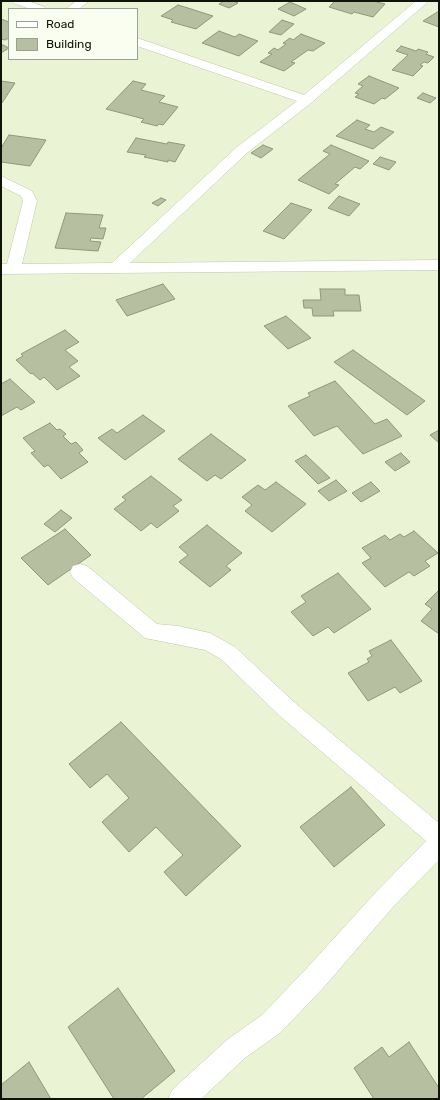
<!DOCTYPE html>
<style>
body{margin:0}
#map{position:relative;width:440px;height:1100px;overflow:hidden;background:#eaf4d4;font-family:Rubik,sans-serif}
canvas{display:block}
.frame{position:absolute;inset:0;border:2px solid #101308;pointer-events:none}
.legend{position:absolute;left:8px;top:8px;width:130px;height:52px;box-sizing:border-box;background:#fafef1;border:1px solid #9ca094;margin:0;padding:5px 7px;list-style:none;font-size:12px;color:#101308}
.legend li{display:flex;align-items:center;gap:8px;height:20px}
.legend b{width:20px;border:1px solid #9ca094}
</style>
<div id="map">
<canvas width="440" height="1100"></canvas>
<div class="frame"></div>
<ul class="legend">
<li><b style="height:5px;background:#fff"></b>Road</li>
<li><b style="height:11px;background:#b6bfa0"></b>Building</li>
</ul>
</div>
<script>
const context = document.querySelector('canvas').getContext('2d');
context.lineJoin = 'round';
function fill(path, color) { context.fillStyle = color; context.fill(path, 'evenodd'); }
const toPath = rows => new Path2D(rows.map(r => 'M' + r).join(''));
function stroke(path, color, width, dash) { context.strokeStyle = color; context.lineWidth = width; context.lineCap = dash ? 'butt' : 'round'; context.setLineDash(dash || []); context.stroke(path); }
const building = toPath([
 [224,1,233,1,238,3,229,8,219,4,224,1],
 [335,1,373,1,385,4,373,17,354,12,352,14,329,7,335,1],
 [290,2,306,9,294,16,278,9,290,2],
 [178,5,188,8,213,16,196,29,171,22,173,20,161,16,178,5],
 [439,11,439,27,423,21,439,11],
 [1,19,9,22,9,38,5,40,1,39,1,19],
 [282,20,294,24,281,35,269,32,282,20],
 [219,31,235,37,239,34,258,41,239,56,202,43,219,31],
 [301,34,325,43,313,51,308,50,291,62,295,63,284,71,260,62,272,54,268,53,274,48,278,50,286,44,283,43,290,38,293,40,301,34],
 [3,45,9,48,1,53,1,46,3,45],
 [401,46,416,51,418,49,428,52,426,54,434,57,428,63,424,62,420,65,423,66,413,76,396,71,392,70,408,55,396,51,401,46],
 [369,76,399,88,385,99,382,98,374,104,355,97,359,94,355,93,363,86,358,84,369,76],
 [1,81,15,83,2,103,1,103,1,81],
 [133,81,146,84,141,90,165,96,159,102,178,107,163,125,159,124,157,126,141,122,144,119,106,109,133,81],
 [423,93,436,98,430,103,417,98,423,93],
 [357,120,370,125,365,129,374,132,381,127,394,132,373,149,336,136,357,120],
 [9,135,46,140,30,166,1,162,1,148,9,135],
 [136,138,167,144,168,142,185,145,175,162,168,160,168,162,144,157,146,155,127,152,136,138],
 [263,145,273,149,261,158,251,153,263,145],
 [331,145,369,161,360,169,355,167,335,184,339,185,329,194,298,180,330,154,323,151,331,145],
 [380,157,396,162,389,170,373,164,380,157],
 [339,196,360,204,349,216,328,208,339,196],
 [161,198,166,200,158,206,152,203,161,198],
 [291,203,312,210,284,239,263,231,291,203],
 [66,213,103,215,99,228,106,228,103,239,91,238,90,241,101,242,98,251,55,248,66,213],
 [163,284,175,299,127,316,116,300,163,284],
 [320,289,345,289,345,295,359,295,361,311,333,311,334,316,313,316,312,308,304,308,303,300,321,300,320,289],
 [286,316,311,338,288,349,264,326,286,316],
 [65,330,79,342,65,350,78,361,69,367,80,376,57,390,44,377,40,380,32,373,31,374,16,360,23,356,21,354,65,330],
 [353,350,425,401,407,415,334,362,353,350],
 [10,379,35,402,21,410,17,407,1,416,1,384,10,379],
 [335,381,375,424,387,419,402,436,363,454,337,426,314,436,288,406,310,396,308,393,335,381],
 [143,415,165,431,125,460,98,438,112,429,117,433,143,415],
 [50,423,57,430,60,429,66,434,63,436,71,444,76,442,83,450,79,453,88,462,61,479,48,465,44,467,31,453,35,451,23,438,50,423],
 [439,430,439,443,430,435,439,430],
 [211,434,246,460,221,479,215,475,207,481,178,459,211,434],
 [401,453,410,462,395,471,385,462,401,453],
 [306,455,330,478,318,484,295,461,306,455],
 [151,476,182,500,173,506,179,511,157,528,151,523,141,531,114,509,126,500,122,497,151,476],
 [336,480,347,491,329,501,318,491,336,480],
 [276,482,306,504,272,532,245,511,252,505,242,497,258,485,265,490,276,482],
 [371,482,380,491,361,502,352,493,371,482],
 [61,510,72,518,55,532,44,524,61,510],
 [207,525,242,553,226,566,231,570,210,587,179,562,188,555,179,547,207,525],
 [65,529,91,555,48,585,21,558,65,529],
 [414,531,438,553,425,561,430,566,414,576,409,572,385,587,362,563,371,558,362,548,385,535,390,540,400,534,404,537,414,531],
 [338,573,371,609,334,633,328,627,313,636,291,612,306,602,301,596,338,573],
 [439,590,439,634,421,621,432,609,425,604,439,590],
 [391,640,422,681,400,693,395,687,368,701,348,673,369,662,367,659,372,656,369,651,391,640],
 [121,722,241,846,186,896,164,872,183,855,156,827,129,852,102,822,129,798,107,774,90,788,69,764,121,722],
 [351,787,385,825,334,867,300,827,351,787],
 [118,988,175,1071,141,1099,114,1099,68,1027,118,988],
 [409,1042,439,1088,439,1099,374,1099,354,1068,382,1047,389,1057,409,1042],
 [29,1062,51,1099,1,1099,1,1085,29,1062]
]);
const minor = toPath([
 [11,1,28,1,45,7,47,9,30,9,13,3,11,1],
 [76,1,89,1,79,9,66,9,76,1],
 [416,1,429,1,311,103,247,153,130,263,439,260,439,270,1,274,1,264,7,264,23,201,21,196,1,186,1,176,32,191,37,201,22,264,112,263,237,147,297,101,137,46,137,38,304,95,416,1],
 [80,564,87,566,157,624,178,626,210,633,235,647,294,702,439,823,439,860,393,907,324,987,280,1033,246,1057,201,1099,168,1099,172,1090,228,1039,262,1015,306,969,377,891,426,841,280,716,221,659,205,650,145,638,73,578,70,572,73,566,80,564]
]);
fill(building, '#b6bfa0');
stroke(building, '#8f987a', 1);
stroke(minor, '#bec7a8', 1);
fill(minor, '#fff');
</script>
